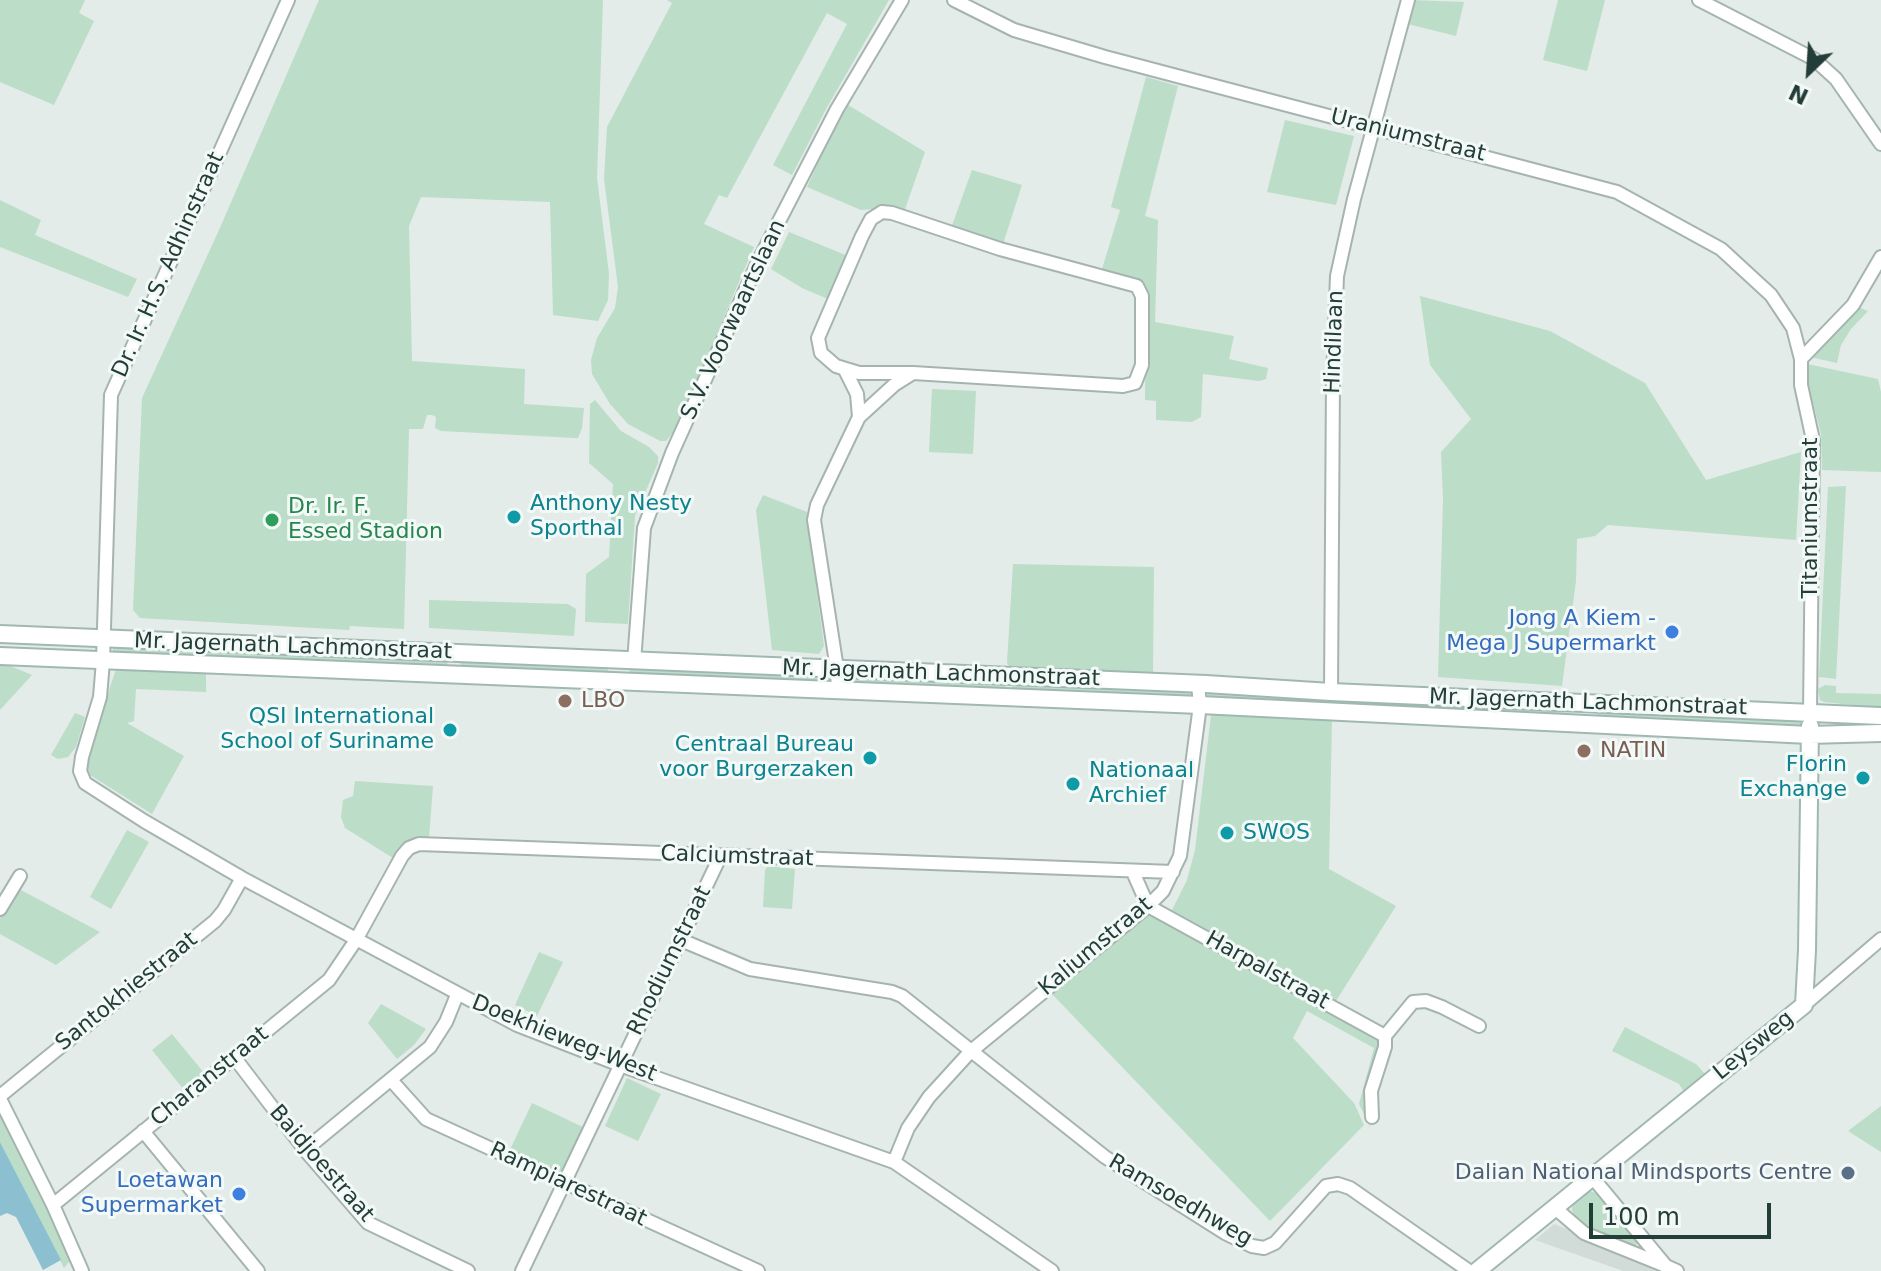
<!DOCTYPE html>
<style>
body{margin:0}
#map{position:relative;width:1881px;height:1271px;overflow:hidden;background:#e3ece9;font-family:"DejaVu Sans",sans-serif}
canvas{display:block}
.north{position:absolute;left:1769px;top:32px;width:80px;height:80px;-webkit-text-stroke:6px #f3f9f7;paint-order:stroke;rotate:205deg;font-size:22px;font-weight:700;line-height:32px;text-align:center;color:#233d38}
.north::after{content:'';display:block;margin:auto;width:28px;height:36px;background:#233d38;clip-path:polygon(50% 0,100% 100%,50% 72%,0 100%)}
.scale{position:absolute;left:1589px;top:1203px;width:182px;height:36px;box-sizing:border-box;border:4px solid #233d38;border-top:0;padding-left:10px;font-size:24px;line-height:28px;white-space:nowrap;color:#233d38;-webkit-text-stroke:6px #f3f9f7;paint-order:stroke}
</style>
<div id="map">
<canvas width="1881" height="1271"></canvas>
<div class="north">N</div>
<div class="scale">100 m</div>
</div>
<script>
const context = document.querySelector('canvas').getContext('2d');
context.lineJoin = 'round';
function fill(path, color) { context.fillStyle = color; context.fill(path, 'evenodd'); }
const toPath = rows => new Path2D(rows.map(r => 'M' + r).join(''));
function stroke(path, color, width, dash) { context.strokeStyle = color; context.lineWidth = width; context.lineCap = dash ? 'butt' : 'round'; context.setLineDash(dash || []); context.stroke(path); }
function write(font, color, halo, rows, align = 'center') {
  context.font = font + ' "DejaVu Sans",sans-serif'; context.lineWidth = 6; context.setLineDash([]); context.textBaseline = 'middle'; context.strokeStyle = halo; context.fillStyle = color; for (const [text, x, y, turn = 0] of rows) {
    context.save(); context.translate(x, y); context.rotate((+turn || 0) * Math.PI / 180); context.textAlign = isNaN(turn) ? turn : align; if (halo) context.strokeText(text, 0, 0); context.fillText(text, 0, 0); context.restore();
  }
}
const built = toPath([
 [1554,1224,1666,1266,1667,1271,1623,1271,1535,1240]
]);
const green = toPath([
 [0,0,85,0,79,13,94,21,54,105,0,82],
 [319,0,603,0,597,178,609,274,608,300,598,321,553,315,550,202,421,197,409,226,412,361,525,369,524,404,584,408,582,428,578,438,574,438,441,431,435,428,436,417,432,415,427,415,423,429,409,429,404,629,350,626,349,630,140,618,133,610,142,398,219,230],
 [667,0,889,0,826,109,792,175,773,165,847,24,827,13,727,198,719,195,704,224,754,247,676,429,666,441,660,441,628,424,610,404,592,374,591,360,597,338,615,308,618,287,604,179,607,127,672,3],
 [1410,0,1464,2,1456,36,1404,23],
 [1558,0,1605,0,1587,71,1543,60],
 [1146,77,1178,86,1145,216,1158,220,1155,322,1234,336,1229,359,1268,368,1266,379,1259,381,1203,374,1201,417,1192,422,1156,420,1156,401,1145,400,1146,291,1143,282,1137,278,1102,269,1120,210,1111,207],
 [845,103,925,152,904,212,883,208,861,210,807,187],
 [1285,120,1354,136,1336,205,1267,192],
 [972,170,1022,185,1003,244,951,228],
 [0,200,41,220,35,235,137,279,128,297,0,247],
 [789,232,848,256,828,299,802,288,771,269],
 [1420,296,1550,331,1645,383,1706,480,1801,452,1796,540,1608,525,1595,536,1577,539,1576,581,1562,686,1438,677,1443,499,1441,452,1471,419,1430,365],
 [1856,306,1868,311,1851,329,1841,345,1837,363,1810,357,1839,328],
 [1807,364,1878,379,1881,392,1881,472,1822,470,1821,434,1807,379],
 [932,389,976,391,973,454,929,452],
 [595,400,621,431,649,447,658,456,658,463,635,516,628,624,585,622,586,574,609,557,613,484,589,463,590,404],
 [1846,486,1836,679,1819,677,1828,487],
 [763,495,807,512,824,646,819,654,772,650,756,510],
 [1013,564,1154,567,1153,674,1009,666,1007,663],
 [429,600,568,604,576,609,574,636,429,628],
 [113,646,447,660,448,662,446,667,197,657,117,652,113,651],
 [460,661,607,666,608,671,607,674,461,668],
 [0,665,8,665,32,675,0,710],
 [629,668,830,676,833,679,833,685,630,675],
 [116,669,206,674,206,692,136,689,134,721,127,723,184,756,152,814,90,775,87,766,88,755],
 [847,677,1004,682,1006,688,1006,691,848,684],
 [1015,683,1188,691,1191,694,1190,699,1014,691,1012,687],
 [1825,685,1836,686,1836,693,1881,694,1881,708,1824,702,1820,700,1818,689],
 [1208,692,1535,708,1581,715,1207,699],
 [1596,711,1801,719,1802,722,1799,726,1793,727,1600,718,1597,716],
 [75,713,85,717,76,747,68,757,58,759,51,755],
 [1211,715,1332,719,1329,869,1396,906,1336,1001,1172,910,1187,880,1195,850],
 [355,781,433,786,429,838,409,842,393,858,345,828,341,817,343,800,353,796],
 [127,830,149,842,111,909,90,897],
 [768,866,795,869,792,909,763,907,765,870],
 [19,889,100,932,56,965,0,934,0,915],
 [1149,913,1380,1041,1370,1127,1359,1104,1374,1048,1307,1011,1293,1038,1354,1103,1364,1125,1270,1221,1051,993],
 [539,952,563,962,537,1016,515,1005],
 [381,1004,426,1029,414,1045,397,1059,368,1023],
 [1625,1027,1696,1064,1706,1075,1685,1093,1679,1084,1612,1051],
 [172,1034,205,1074,184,1090,152,1050],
 [627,1078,661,1094,638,1141,605,1126],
 [532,1103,585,1128,561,1175,508,1154],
 [1881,1106,1881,1152,1848,1131],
 [0,1112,69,1255,69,1262,64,1268,0,1142],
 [1587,1190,1598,1194,1635,1239,1637,1244,1634,1248,1582,1225,1576,1219,1572,1210,1573,1202]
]);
const water = toPath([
 [0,1142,61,1260,43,1270,16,1217,7,1213,0,1216]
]);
const street = toPath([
 [288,0,111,395,103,661,100,697,82,757,80,771,85,783,144,821,242,878,517,1025,620,1065,894,1162,1052,1271],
 [954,0,1014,30,1105,57,1617,192,1721,249,1771,295,1793,328,1801,359],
 [1699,0,1814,59,1836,79,1881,144],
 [882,212,892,213,1000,249,1137,286,1142,296,1142,365,1135,383,1123,386,913,373,859,373,836,366,821,353,818,338,862,236,871,219,882,212],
 [845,370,857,394,859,417],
 [634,662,644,528,672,453,759,260,837,109,902,0],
 [838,691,837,669,814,520,817,505,859,417,894,385,913,373],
 [1331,692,1333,378,1337,276,1354,199,1408,0],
 [1810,712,1813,440,1801,385,1801,359,1853,305,1881,257],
 [1133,872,1148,906,1385,1036],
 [0,909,20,876],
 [681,940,750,969,892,992,902,996,1105,1157,1225,1233,1252,1246,1264,1248,1275,1243,1326,1186,1338,1184,1350,1188,1469,1271],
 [1804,1005,1881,939],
 [234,1057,305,1150,368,1223,468,1271],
 [391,1080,426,1119,758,1271],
 [0,1096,215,921,224,910,242,878],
 [0,1099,53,1205,82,1271],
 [1372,1117,1371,1091,1385,1047,1385,1036,1413,1002,1426,1001,1442,1007,1479,1026],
 [143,1131,258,1271],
 [305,1150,430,1047,446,1022,457,995],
 [894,1162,908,1128,929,1097,970,1052,1148,906,1163,891,1180,856,1200,705,1198,684],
 [1593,1178,1666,1266,1677,1271],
 [53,1205,329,980,356,940,402,856,409,848,419,844,1173,872],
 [1555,1208,1584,1233,1666,1266,1667,1271],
 [522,1271,720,857]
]);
const secondary = toPath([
 [0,634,1206,684,1331,692,1881,716],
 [0,656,1200,705,1809,735,1881,733],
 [1477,1271,1804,1005,1807,950,1810,726]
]);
const markers = [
 [514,517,8,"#0f9aa8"],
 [272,520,8,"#2e9e5b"],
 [1672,632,8,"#3f7fe0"],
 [565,701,8,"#8d6e63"],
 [450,730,8,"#0f9aa8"],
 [1584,751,8,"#8d6e63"],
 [870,758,8,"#0f9aa8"],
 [1863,778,8,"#0f9aa8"],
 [1073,784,8,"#0f9aa8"],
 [1227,833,8,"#0f9aa8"],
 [1848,1173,8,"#5c6f8a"],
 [239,1194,8,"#3f7fe0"]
];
const streetNames = [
 ["Uraniumstraat",1408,136,14],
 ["Dr. Ir. H.S. Adhinstraat",169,265,-66],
 ["S.V. Voorwaartslaan",734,320,-65],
 ["Hindilaan",1335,342,-88],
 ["Titaniumstraat",1811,518,-90],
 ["Mr. Jagernath Lachmonstraat",293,647,2],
 ["Mr. Jagernath Lachmonstraat",941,674,2],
 ["Mr. Jagernath Lachmonstraat",1588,703,2],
 ["Calciumstraat",737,857,2],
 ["Kaliumstraat",1096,947,-40],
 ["Rhodiumstraat",670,961,-64],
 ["Harpalstraat",1267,971,29],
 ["Santokhiestraat",127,992,-39],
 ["Doekhieweg-West",564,1039,22],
 ["Leysweg",1754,1046,-39],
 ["Charanstraat",210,1077,-39],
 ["Baidjoestraat",321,1164,49],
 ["Rampiarestraat",568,1185,25],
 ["Ramsoedhweg",1180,1201,30]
];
const cultureNames = [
 ["Anthony Nesty",530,504],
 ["Sporthal",530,529],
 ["QSI International",434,717,"right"],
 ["School of Suriname",434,742,"right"],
 ["Centraal Bureau",854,745,"right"],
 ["voor Burgerzaken",854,770,"right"],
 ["Florin",1847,765,"right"],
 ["Exchange",1847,790,"right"],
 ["Nationaal",1089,771],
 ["Archief",1089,796],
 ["SWOS",1243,833]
];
const leisureNames = [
 ["Dr. Ir. F.",288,507],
 ["Essed Stadion",288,532]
];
const shopNames = [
 ["Jong A Kiem -",1656,619],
 ["Mega J Supermarkt",1656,644],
 ["Loetawan",223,1181],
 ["Supermarket",223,1206]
];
const educationNames = [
 ["LBO",581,701],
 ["NATIN",1600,751]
];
const serviceNames = [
 ["Dalian National Mindsports Centre",1832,1173]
];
fill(built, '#d1dcd8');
fill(green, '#bcddc8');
fill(water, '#8cc0d0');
stroke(street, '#a6b4b0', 16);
stroke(secondary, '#a1b8b2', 20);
stroke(street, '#fff', 12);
stroke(secondary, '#fff', 16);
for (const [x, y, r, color] of markers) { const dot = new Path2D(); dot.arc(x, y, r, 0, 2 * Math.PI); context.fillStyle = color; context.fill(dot); stroke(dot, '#f3f9f7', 3); }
write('22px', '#233d38', '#f3f9f7', streetNames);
write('22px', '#0d838f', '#f3f9f7', cultureNames, 'left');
write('22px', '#27864d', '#f3f9f7', leisureNames, 'left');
write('22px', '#366cbe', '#f3f9f7', shopNames, 'right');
write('22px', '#785e54', '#f3f9f7', educationNames, 'left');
write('22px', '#4e5e75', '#f3f9f7', serviceNames, 'right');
</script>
